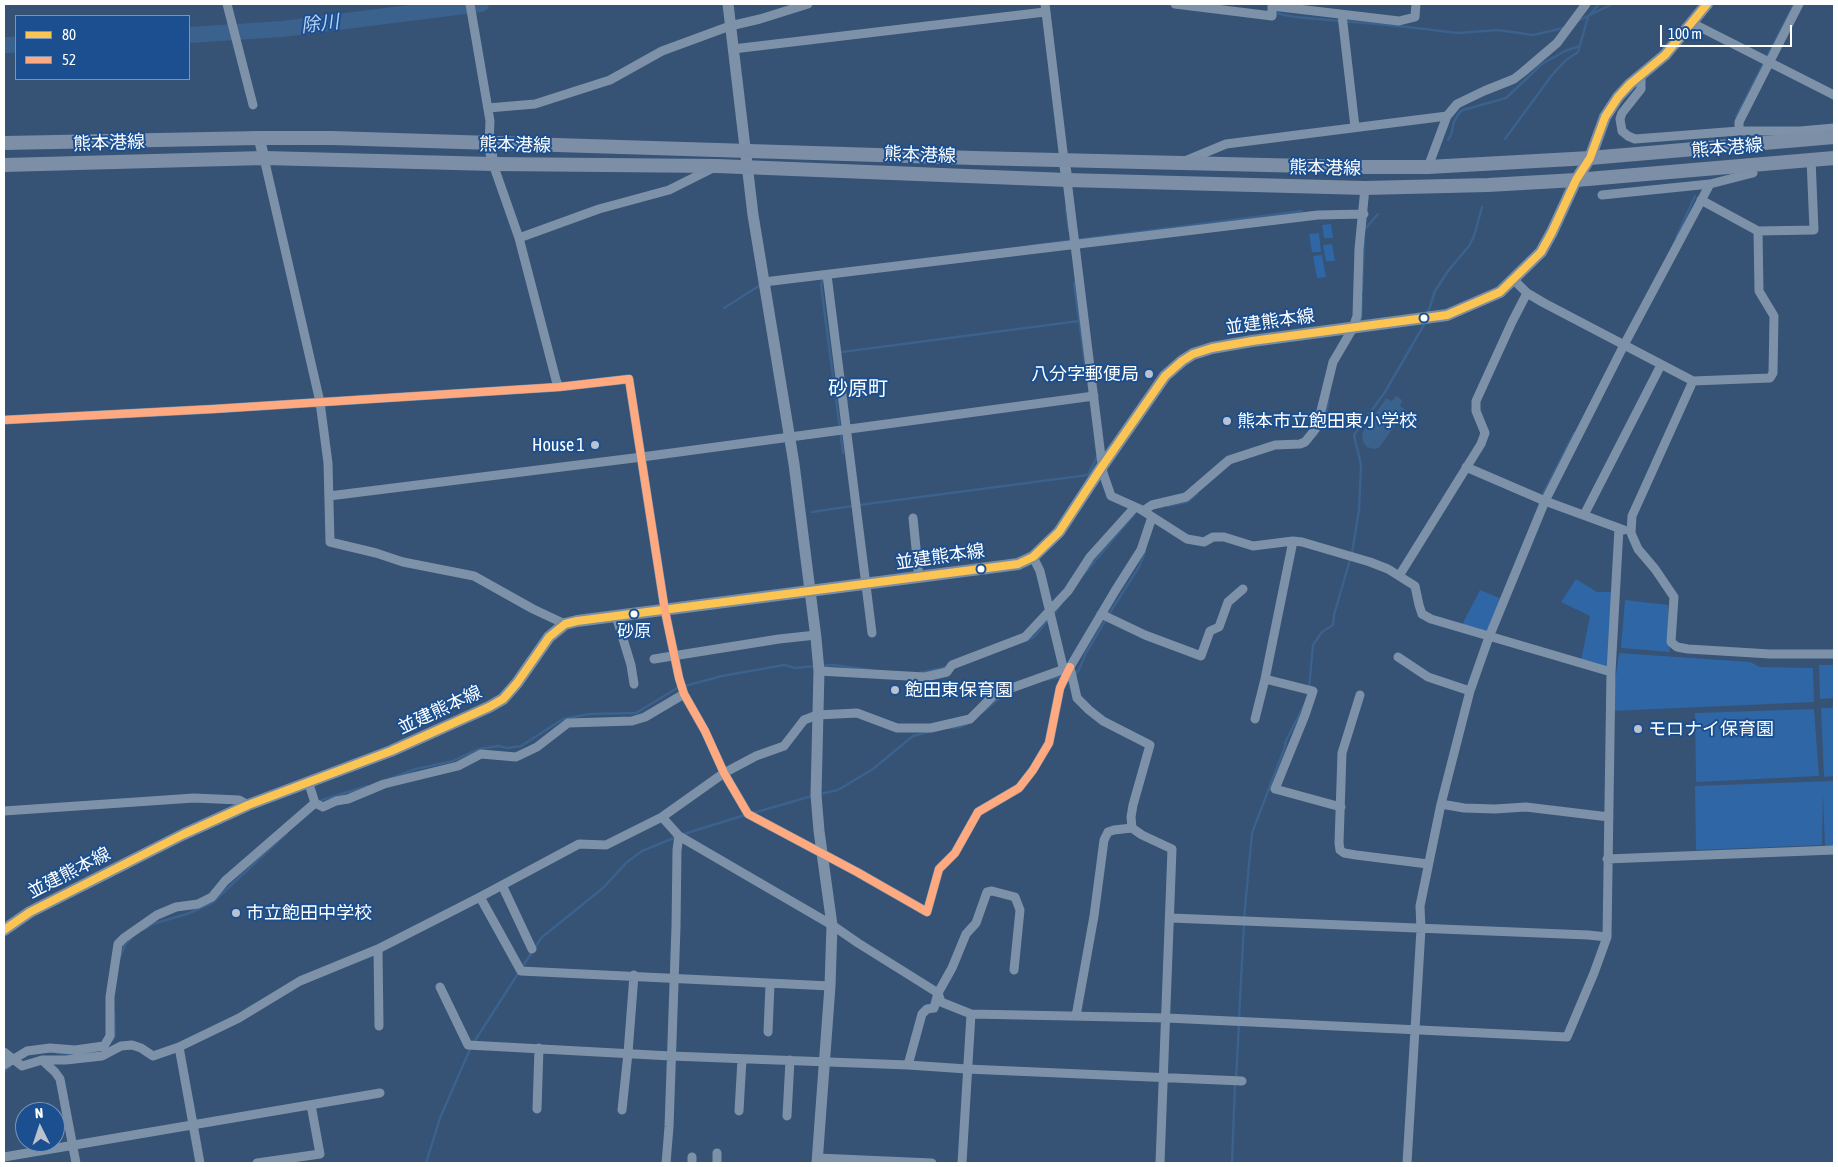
<!DOCTYPE html>
<meta charset="utf-8">
<style>
body{margin:0}
#map{position:relative;width:1838px;height:1167px;overflow:hidden;background:#365274;font-family:"Asap Condensed",sans-serif}
canvas{display:block}
.frame{position:absolute;inset:0;border:5px solid #fff;pointer-events:none}
.legend{position:absolute;left:15px;top:15px;width:175px;height:65px;box-sizing:border-box;background:#1b4f8f;border:1px solid #7695bc;margin:0;padding:6px 9px;list-style:none;font-size:15px;color:#fff}
.legend li{display:flex;align-items:center;gap:10px;height:25px}
.legend b{width:25px;border:1px solid #7695bc}
.north{position:absolute;left:15px;top:1102px;width:50px;height:50px;box-sizing:border-box;background:#1b4f8f;border:1px solid #7695bc;border-radius:50%;rotate:356deg;font-size:14px;font-weight:700;line-height:20px;text-align:center;color:#fff}
.north::after{content:'';display:block;margin:auto;width:18px;height:22px;background:#b9c2ce;clip-path:polygon(50% 0,100% 100%,50% 72%,0 100%)}
.scale{position:absolute;left:1660px;top:25px;width:132px;height:22px;box-sizing:border-box;border:2px solid #fff;border-top:0;padding-left:6px;font-size:15px;line-height:18px;white-space:nowrap;color:#fff;-webkit-text-stroke:4px #1b4f8f;paint-order:stroke}
</style>
<div id="map">
<canvas width="1838" height="1167"></canvas>
<div class="frame"></div>
<ul class="legend">
<li><b style="height:6px;background:#fcc553"></b>80</li>
<li><b style="height:6px;background:#ffa980"></b>52</li>
</ul>
<div class="north">N</div>
<div class="scale">100 m</div>
</div>
<script>
const context = document.querySelector('canvas').getContext('2d');
context.lineJoin = 'round';
function fill(path, color) { context.fillStyle = color; context.fill(path, 'evenodd'); }
const toPath = rows => new Path2D(rows.map(r => 'M' + r).join(''));
function stroke(path, color, width, dash) { context.strokeStyle = color; context.lineWidth = width; context.lineCap = dash ? 'butt' : 'round'; context.setLineDash(dash || []); context.stroke(path); }
function write(font, color, halo, rows, align = 'center') {
  context.font = font + ' "Asap Condensed","Noto Sans JP",sans-serif'; context.lineWidth = 4; context.setLineDash([]); context.textBaseline = 'middle'; context.strokeStyle = halo; context.fillStyle = color; for (const [text, x, y, turn = 0] of rows) {
    context.save(); context.translate(x, y); context.rotate((+turn || 0) * Math.PI / 180); context.textAlign = isNaN(turn) ? turn : align; if (halo) context.strokeText(text, 0, 0); context.fillText(text, 0, 0); context.restore();
  }
}
const green = toPath([
 [1331,224,1333,238,1324,238,1322,225],
 [1319,233,1321,252,1312,252,1309,234],
 [1332,244,1335,261,1326,261,1323,245],
 [1322,255,1326,277,1317,278,1313,256],
 [1576,579,1597,592,1612,592,1609,668,1581,660,1590,616,1561,602],
 [1480,590,1502,599,1487,634,1462,625],
 [1625,600,1668,605,1670,652,1621,648],
 [1619,653,1750,662,1760,667,1813,668,1814,702,1611,711],
 [1819,665,1834,665,1834,698,1820,699],
 [1821,708,1834,708,1834,776,1824,777],
 [1814,709,1819,776,1696,782,1695,713],
 [1834,781,1834,847,1825,847,1823,795,1822,845,1696,850,1695,786]
]);
const water = toPath([
 [1396,396,1402,400,1400,406,1406,410,1379,448,1374,449,1367,447,1363,442,1362,433,1386,398,1392,401]
]);
const stream = toPath([
 [1210,4,1222,5],
 [1275,13,1295,17,1399,26,1458,33,1498,30,1533,35,1564,28],
 [1576,22,1612,4],
 [1736,117,1794,4],
 [1505,139,1552,75,1566,60,1578,52,1588,17,1599,4],
 [1448,140,1451,135,1454,122,1459,113,1463,110,1506,98,1542,64,1565,51,1580,46],
 [1066,208,1069,231],
 [1365,229,1378,214],
 [1676,238,1695,196],
 [1029,246,1302,211],
 [823,276,821,285,843,453],
 [1076,281,1074,284,1086,370],
 [1362,292,1364,240],
 [724,308,762,284],
 [1428,313,1435,291,1448,271,1469,246,1474,236,1482,207],
 [1361,321,1362,297],
 [842,352,1079,321],
 [1321,424,1326,417,1329,394],
 [1309,443,1317,434],
 [1543,494,1574,433],
 [859,505,1088,475,1097,457],
 [1168,506,1187,502,1197,494],
 [812,512,853,506],
 [1084,574,1137,511],
 [1054,614,1061,604],
 [1109,614,1139,567,1145,552],
 [1027,640,1034,637,1048,620],
 [822,666,834,665,871,670],
 [919,673,947,667],
 [1074,673,1078,672,1086,653,1106,619],
 [1045,680,1064,676],
 [685,686,722,676,784,665,795,668,816,666],
 [1309,689,1313,645,1322,632,1333,625,1334,615,1352,553,1359,510,1361,465,1354,435,1385,392,1425,323],
 [983,712,1001,697,1009,693],
 [948,728,961,727,967,724],
 [389,779,416,769,453,761,479,749,498,746,508,748,521,746,563,719,590,714,636,713,679,687],
 [820,794,838,790,873,769,913,736,928,732],
 [319,803,322,800,367,786],
 [753,813,812,796],
 [681,835,745,815],
 [1244,919,1252,833,1286,744,1285,743,1306,701],
 [143,930,153,924,187,914,212,903,287,833],
 [535,948,541,938,603,888,627,862,642,851,676,837],
 [120,957,125,945,131,938],
 [1239,1018,1244,924],
 [474,1042,532,952],
 [108,1046,115,1036,114,1012],
 [57,1053,75,1055,91,1052],
 [4,1072,10,1066],
 [1236,1078,1239,1024],
 [426,1163,440,1118,471,1047],
 [1232,1163,1235,1084]
]);
const river = toPath([
 [189,35,282,29,481,4],
 [4,45,16,45]
]);
const minor = toPath([
 [227,4,253,105],
 [470,4,490,121,489,142],
 [1045,4,1064,160],
 [1175,4,1272,16,1272,6,1399,21,1415,17,1416,4],
 [1342,15,1355,127],
 [1692,23,1834,95],
 [733,49,1045,12],
 [1641,75,1641,89,1622,113,1620,119,1622,131,1628,136,1635,139,1739,131,1800,131,1834,128],
 [488,108,535,104,610,80,662,51,730,26,760,19,808,4],
 [1739,131,1739,122,1799,4],
 [264,158,320,402,328,463,330,542,376,553,403,562,474,576,533,609,565,624],
 [1185,161,1226,144,1447,116],
 [493,164,519,238,556,380,559,387],
 [1428,167,1447,116,1457,104,1484,91,1514,79,1523,72,1557,43,1586,4],
 [1067,180,1103,473,1111,496,1140,509,1187,539,1204,542,1213,537,1224,537,1253,546,1293,541,1302,542,1370,562,1388,569,1415,586,1419,605,1422,614,1431,619,1611,672],
 [1602,195,1710,184,1753,173],
 [1701,200,1758,231,1814,230,1811,159],
 [519,238,599,209,669,190,713,168],
 [827,275,872,633],
 [1514,280,1527,293,1544,303,1693,381,1770,378,1773,373,1774,316,1759,291,1758,231],
 [764,282,1318,215,1364,214],
 [1693,381,1632,516,1631,533,1638,549,1655,569,1674,597,1671,642,1677,647,1688,649,1770,654,1834,654],
 [4,420,214,409,559,387,629,379,665,611,679,678,684,694,705,731,724,773,748,814,857,872,927,912,939,869,955,853,978,812,1019,788,1033,770,1049,743,1060,688,1070,667],
 [1466,467,1545,501,1624,530],
 [329,496,642,457,1094,396],
 [1143,511,1152,505,1186,497,1229,460,1275,445,1300,444,1305,442,1317,427,1333,362,1353,328,1357,316,1359,249,1365,188],
 [1584,515,1661,365],
 [913,518,919,578],
 [1033,557,1040,571,1064,671],
 [1399,576,1481,444,1485,433,1476,411,1476,401,1512,322,1527,293],
 [1101,614,1145,635,1201,656,1210,631,1219,627,1228,602,1243,589],
 [616,616,631,665,634,684],
 [1398,657,1428,677,1470,691],
 [654,659,779,639,816,635],
 [1070,667,1077,698,1089,710,1103,721,1150,745,1133,805,1131,817,1132,828,1142,835,1172,849,1160,1163],
 [819,671,925,677,947,672,952,665,1025,637,1068,591,1090,557,1135,507],
 [1265,679,1313,691,1305,715,1275,789,1341,807],
 [1360,695,1342,753,1339,843,1340,850,1344,853,1356,855,1428,864],
 [1255,719,1265,679,1293,541],
 [315,803,323,807,336,801,348,799,384,784,458,766,481,754,516,757,537,747,568,723,632,721,645,717,684,694],
 [1441,804,1464,808,1495,809,1526,807,1609,817],
 [4,811,194,798,239,800,248,805],
 [662,817,679,836,832,925,858,943,938,993,941,1002,971,1014,1167,1018,1567,1037,1594,973,1607,937,1611,672,1619,528],
 [1607,859,1834,850],
 [502,885,532,949],
 [480,897,521,971,830,986],
 [1171,918,1588,935,1607,937],
 [378,949,379,1026],
 [440,987,468,1045,671,1056,908,1065,967,1069,1242,1081],
 [1076,1016,1094,916,1104,840,1108,832,1114,830,1132,828],
 [768,1032,770,984],
 [179,1047,200,1163],
 [4,1052,22,1066,42,1060,66,1060,102,1056,121,1046,132,1045,141,1048,153,1056,179,1047,239,1018,300,981,378,949,480,897,579,844,606,845,662,817,724,773,756,756,784,746,804,720,817,715,857,713,897,728,931,728,970,719,995,694,1070,667,1115,591,1141,550,1152,517],
 [42,1060,55,1072,60,1079,76,1163],
 [4,1065,27,1051,50,1048,75,1050,104,1046,110,1036,110,997,118,944,124,938,157,915,176,907,198,904,212,897,225,881,315,803,309,784],
 [908,1065,922,1014,927,1009,934,1008,938,993,952,968,966,934,976,923,987,892,992,891,1015,897,1020,910,1014,970],
 [537,1109,539,1048],
 [622,1110,628,1053,634,975],
 [739,1111,742,1059],
 [787,1116,790,1060],
 [4,1157,380,1093],
 [818,1158,932,1163],
 [257,1163,320,1154,311,1105],
 [666,1163,669,1127,676,927,677,850,679,836],
 [692,1163,692,1157],
 [717,1163,717,1153],
 [962,1163,971,1014],
 [1407,1163,1421,929,1420,906,1441,804,1470,691,1489,637,1545,501,1624,345,1710,184]
]);
const tertiary = toPath([
 [728,4,753,215,794,464,816,638,819,671,816,795,819,831,832,925,830,986,817,1163],
 [259,138,264,158],
 [489,142,493,164],
 [1064,160,1067,180]
]);
const secondary = toPath([
 [4,930,30,912,184,834,248,805,391,751,489,707,503,699,517,683,549,637,565,624,577,621,1003,566,1018,564,1033,557,1059,532,1103,465,1165,376,1182,361,1193,354,1212,348,1252,341,1447,315,1500,292,1541,252,1552,232,1576,180,1590,158,1605,117,1618,97,1630,84,1665,55,1707,4]
]);
const primary = toPath([
 [4,143,259,138,332,138,974,158,1349,167,1428,167,1590,158,1834,137],
 [4,165,264,158,493,164,717,166,1067,180,1365,188,1488,185,1576,180,1834,158]
]);
const bus1 = toPath([
 [4,930,30,912,184,834,248,805,391,751,489,707,503,699,517,683,549,637,565,624,577,621,1003,566,1018,564,1033,557,1059,532,1103,465,1165,376,1182,361,1193,354,1212,348,1252,341,1447,315,1500,292,1541,252,1552,232,1576,180,1590,158,1605,117,1618,97,1630,84,1665,55,1707,4]
]);
const bus2 = toPath([
 [4,420,214,409,559,387,629,379,665,611,679,678,684,694,705,731,724,773,748,814,857,872,927,912,939,869,955,853,978,812,1019,788,1033,770,1049,743,1060,688,1070,667]
]);
const markers = [
 [1424,318,4.5,"#fff"],
 [1149,374,5,"#b9c2ce"],
 [1227,421,5,"#b9c2ce"],
 [595,445,5,"#b9c2ce"],
 [981,569,4.5,"#fff"],
 [634,614,4.5,"#fff"],
 [895,690,5,"#b9c2ce"],
 [1638,729,5,"#b9c2ce"],
 [236,913,5,"#b9c2ce"]
];
const busNames = [
 ["砂原",634,632]
];
const streetNames = [
 ["熊本港線",109,143,-2],
 ["熊本港線",515,145,1],
 ["熊本港線",1727,148,-5],
 ["熊本港線",920,155,2],
 ["熊本港線",1325,168,1],
 ["並建熊本線",1270,322,-8],
 ["並建熊本線",940,557,-8],
 ["並建熊本線",440,710,-25],
 ["並建熊本線",69,873,-27]
];
const poiNames = [
 ["八分字郵便局",1139,374,"right"],
 ["熊本市立飽田東小学校",1237,421],
 ["House 1",585,445,"right"],
 ["飽田東保育園",905,690],
 ["モロナイ保育園",1648,729],
 ["市立飽田中学校",246,913]
];
const waterNames = [
 ["除川",320,24,-7]
];
const quarterNames = [
 ["砂原町",858,389]
];
fill(green, '#2f66a5');
fill(water, '#3b618d');
stroke(stream, '#3b618d', 2.5);
stroke(river, '#3b618d', 16);
stroke(minor, '#7d92a8', 9);
stroke(tertiary, '#7d92a8', 11);
stroke(secondary, '#798da4', 12);
stroke(primary, '#7d8ea7', 14);
stroke(bus1, '#fcc553', 8);
stroke(bus2, '#ffa980', 8);
for (const [x, y, r, color] of markers) { const dot = new Path2D(); dot.arc(x, y, r, 0, 2 * Math.PI); context.fillStyle = color; context.fill(dot); stroke(dot, '#1b4f8f', 2); }
write('17px', '#fff', '#1b4f8f', busNames);
write('18px', '#fff', '#1b4f8f', streetNames);
write('18px', '#fff', '#1b4f8f', poiNames, 'left');
write('italic 19px', '#b5d3f5', '#1b4f8f', waterNames);
write('20px', '#fff', '#1b4f8f', quarterNames);
</script>
